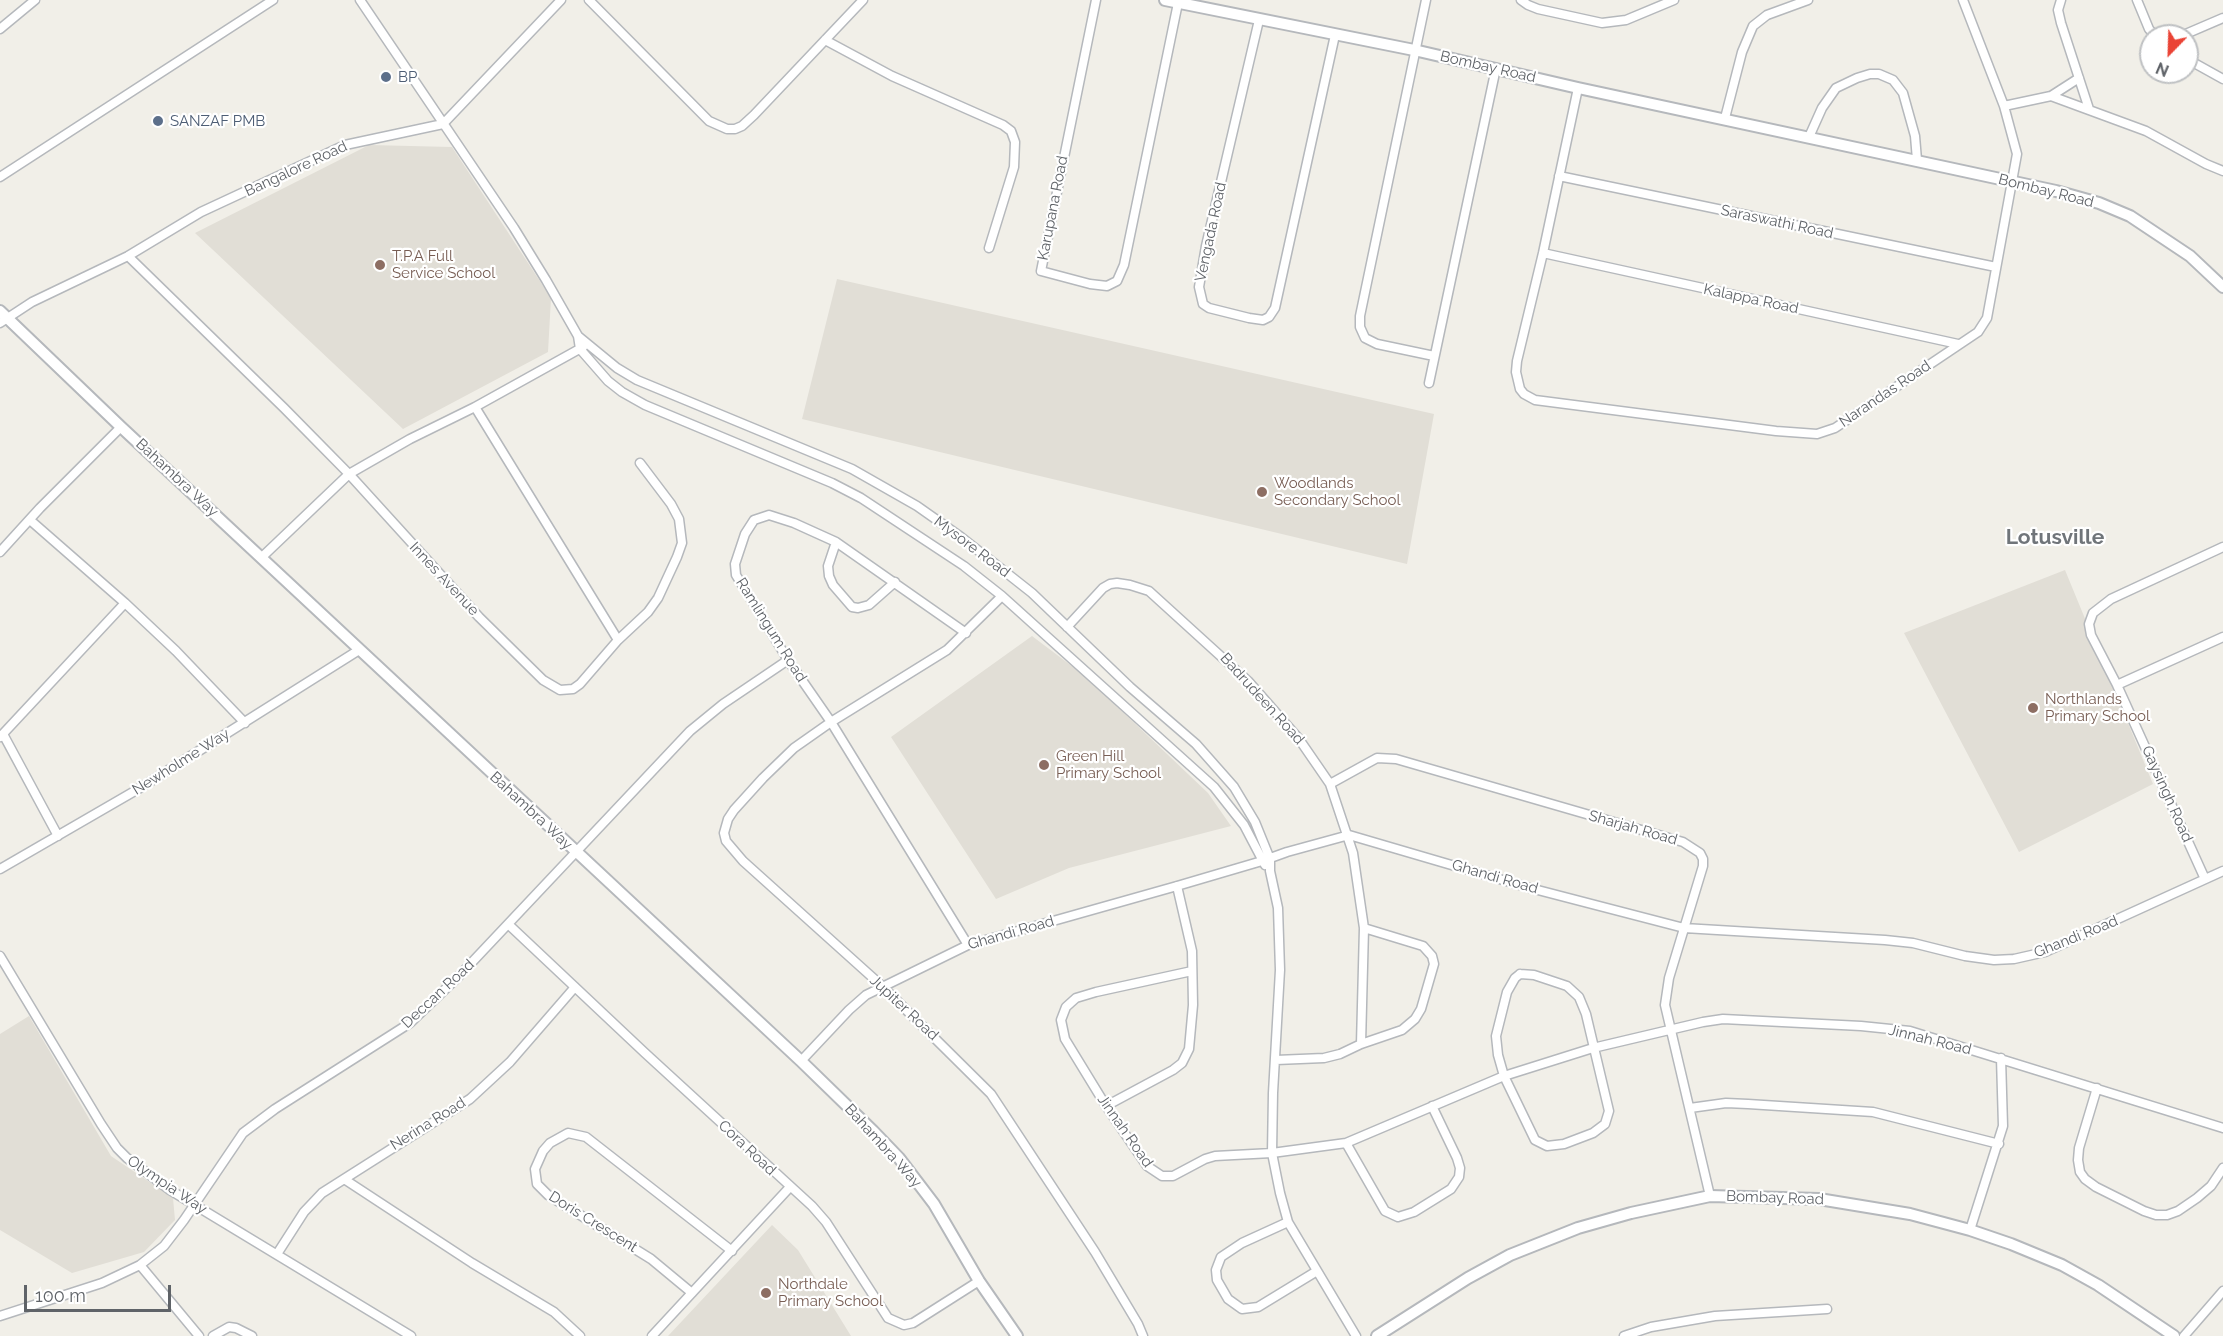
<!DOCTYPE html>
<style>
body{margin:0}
#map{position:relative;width:2223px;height:1336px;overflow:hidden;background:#f1efe8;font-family:Raleway,sans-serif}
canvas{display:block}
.north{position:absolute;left:2139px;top:24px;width:60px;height:60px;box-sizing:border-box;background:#fff;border:2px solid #bfc1c3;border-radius:50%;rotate:203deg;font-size:16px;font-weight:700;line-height:24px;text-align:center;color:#5f6368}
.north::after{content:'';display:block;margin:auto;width:21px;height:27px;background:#ea4335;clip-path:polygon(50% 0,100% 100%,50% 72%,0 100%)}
.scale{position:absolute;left:24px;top:1285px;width:147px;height:27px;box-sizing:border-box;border:3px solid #5f6368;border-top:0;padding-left:8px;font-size:18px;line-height:21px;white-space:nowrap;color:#5f6368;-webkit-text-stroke:4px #fff;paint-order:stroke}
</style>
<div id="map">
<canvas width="2223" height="1336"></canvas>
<div class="north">N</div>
<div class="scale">100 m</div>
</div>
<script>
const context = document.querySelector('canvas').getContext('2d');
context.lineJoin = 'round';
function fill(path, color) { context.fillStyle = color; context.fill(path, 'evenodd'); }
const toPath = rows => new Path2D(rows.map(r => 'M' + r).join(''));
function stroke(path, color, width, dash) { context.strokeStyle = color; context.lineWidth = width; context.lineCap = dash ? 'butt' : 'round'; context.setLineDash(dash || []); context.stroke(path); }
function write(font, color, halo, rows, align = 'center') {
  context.font = font + ' Raleway,sans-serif'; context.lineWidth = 4.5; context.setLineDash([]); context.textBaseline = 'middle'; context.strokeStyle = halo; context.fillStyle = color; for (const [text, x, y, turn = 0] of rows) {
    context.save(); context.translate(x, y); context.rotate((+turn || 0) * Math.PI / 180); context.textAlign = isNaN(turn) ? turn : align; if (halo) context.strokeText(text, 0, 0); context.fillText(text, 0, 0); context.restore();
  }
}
const education = toPath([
 [369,145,452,147,551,298,548,352,403,429,195,233],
 [837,279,1434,414,1407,564,802,419],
 [2065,570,2153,784,2019,852,1904,633],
 [1032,636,1085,676,1208,793,1231,826,1069,868,996,899,891,737],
 [29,1016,111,1156,173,1198,175,1220,144,1252,72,1273,0,1230,0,1034],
 [772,1225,798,1250,851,1336,668,1336]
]);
const minor = toPath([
 [360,0,514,228,546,280,578,336,580,349,608,381,622,392,645,405,832,483,861,498,964,566,1002,596,1214,787,1244,825,1265,865],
 [589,0,709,121,727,129,735,129,742,126,754,115,863,0],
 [1096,0,1041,271,1090,284,1107,286,1117,281,1124,265,1178,3],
 [1426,0,1360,316,1360,327,1365,338,1377,344,1434,356],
 [1521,0,1528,5,1538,9,1602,23,1626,20,1674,0],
 [2061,0,2058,10,2061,23,2089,109],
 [2137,0,2149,29,2155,36],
 [1259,20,1206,246,1199,287,1203,304,1209,308,1249,318,1263,320,1269,317,1275,308,1335,35],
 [0,29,35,0],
 [2181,36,2223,18],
 [825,40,892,76,1003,125,1011,131,1015,142,1014,167,989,248],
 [2187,59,2223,79],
 [1578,88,1543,253,1517,361,1516,372,1520,389,1524,394,1535,400,1776,431,1817,434,1835,428,1978,332,1987,318,2017,154,2004,106,1963,0],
 [2051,96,2079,78],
 [2004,106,2051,96,2146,131,2206,164,2223,171],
 [1725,118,1742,52,1753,26,1767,15,1808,0],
 [1809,137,1822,108,1836,88,1857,78,1870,74,1879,74,1893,80,1903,93,1915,136,1917,160],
 [1559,176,1996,267],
 [0,177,273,0],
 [1543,253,1958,344],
 [128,256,284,408,349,474,479,617,543,680,560,690,573,689,580,684,618,640,648,612,658,598,677,557,682,543,679,519,671,504,640,463],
 [0,323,32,302,128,256,201,212,345,145,443,124,561,0],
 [578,336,617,368,637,380,852,469,917,506,961,537,1032,593,1130,687,1196,744,1234,787,1255,822,1270,859,1270,871,1278,908,1280,970,1273,1093,1272,1153,1280,1193,1288,1222,1356,1336],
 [1429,383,1496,68],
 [475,407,618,640],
 [30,520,125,603,176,651,245,723],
 [836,542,828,566,829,576,833,585,852,607,858,608,869,605,895,582],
 [0,552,40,508,121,427],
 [262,557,349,474,410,439,475,407,583,347],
 [1002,596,947,650,831,722,794,748,763,778,734,810,728,819,724,833,726,841,743,861,882,986,991,1094,1095,1252,1138,1324,1143,1336],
 [1067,627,1103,588,1110,584,1117,583,1130,585,1149,591,1248,681,1299,739,1330,784,1353,853,1364,928,1361,1044,1340,1054,1324,1058,1276,1060],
 [966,633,836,542,794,523,769,515,754,520,745,534,735,564,736,575,788,660,831,722,968,945],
 [2117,685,2223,637],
 [3,734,58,836],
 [0,737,125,603],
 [1330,784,1377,758,1396,759,1669,838,1683,842,1700,853,1703,859,1703,866,1669,978,1665,1005,1710,1196],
 [0,869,140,788,359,650],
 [2205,879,2117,685,2091,635,2089,624,2093,613,2111,599,2223,547],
 [508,924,645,1053,812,1206,826,1222,888,1318,904,1325,913,1323,979,1281],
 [0,956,101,1124,117,1148,127,1158,170,1190,411,1336],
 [1192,971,1096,992,1076,998,1066,1007,1061,1020,1065,1039,1106,1106,1147,1166,1162,1176,1173,1176,1205,1159,1215,1156,1272,1153,1346,1143,1504,1076,1593,1048,1703,1022,1723,1019,1861,1026,1910,1031,2223,1128],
 [1520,974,1534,975,1567,986,1579,997,1586,1014,1609,1111,1605,1124,1593,1133,1564,1144,1547,1146,1535,1140,1504,1076,1498,1055,1496,1036,1507,992,1515,978,1520,974],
 [1361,1044,1402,1030,1415,1019,1421,1009,1434,964,1432,956,1423,946,1364,928],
 [801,1061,849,1010,866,995,968,945,1177,886,1262,861,1287,852,1349,835,1530,888,1684,928,1885,940,1913,943,1965,956,1994,960,2014,959,2045,952,2223,871],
 [2097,1088,2079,1148,2078,1160,2080,1172,2085,1179,2096,1187,2144,1211,2156,1215,2167,1215,2178,1211,2197,1198,2211,1186,2223,1168],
 [1106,1106,1173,1070,1182,1063,1189,1049,1193,1005,1192,951,1177,886],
 [1690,1108,1726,1103,1748,1104,1873,1112,1999,1144],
 [1346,1143,1385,1211,1398,1217,1414,1212,1451,1189,1459,1177,1460,1168,1457,1158,1432,1106],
 [344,1179,472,1263,554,1312,580,1336],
 [1288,1222,1242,1243,1221,1257,1216,1270,1217,1280,1228,1299,1242,1309,1258,1307,1317,1271],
 [1970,1230,2003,1126,2001,1058],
 [277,1254,304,1212,322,1193,470,1099,510,1062,575,987],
 [140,1265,199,1336],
 [692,1293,651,1259,548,1195,537,1184,535,1169,543,1151,550,1143,568,1133,586,1137,732,1251],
 [0,1316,102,1283,140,1265,164,1246,184,1220,243,1133,275,1109,410,1023,459,976,690,731,723,704,788,660],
 [213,1336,229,1327,236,1328,252,1336],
 [652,1336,790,1187],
 [1624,1336,1651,1327,1715,1316,1827,1309],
 [2184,1336,2223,1291]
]);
const tertiary = toPath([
 [1165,0,1414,50,1578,88,2056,191,2099,203,2130,216,2190,256,2223,287],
 [0,311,121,427,801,1061,873,1131,899,1158,934,1204,979,1281,1017,1336],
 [1377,1336,1468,1278,1510,1255,1578,1228,1631,1213,1710,1196,1819,1199,1910,1214,1970,1230,2011,1244,2062,1265,2098,1285,2174,1336]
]);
const markers = [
 [386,77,6,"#5c6f8a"],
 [158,121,6,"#5c6f8a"],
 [380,265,6,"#8d6e63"],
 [1262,492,6,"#8d6e63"],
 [2033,708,6,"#8d6e63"],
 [1044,765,6,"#8d6e63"],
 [766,1293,6,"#8d6e63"]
];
const streetNames = [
 ["Bombay Road",1488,67,13],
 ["Bangalore Road",296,169,-25],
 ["Bombay Road",2046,191,14],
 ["Karupana Road",1053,208,-79],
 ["Saraswathi Road",1777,222,12],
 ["Vengada Road",1211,232,-78],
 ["Kalappa Road",1751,299,12],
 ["Narandas Road",1885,394,-34],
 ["Bahambra Way",177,478,43],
 ["Mysore Road",972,547,37],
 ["Innes Avenue",444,579,47],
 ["Ramlingum Road",771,630,58],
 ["Badrudeen Road",1262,699,48],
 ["Newholme Way",181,762,-32],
 ["Gaysingh Road",2167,794,66],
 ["Bahambra Way",531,811,43],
 ["Sharjah Road",1633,828,16],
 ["Ghandi Road",1495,877,16],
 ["Ghandi Road",1011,933,-16],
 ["Ghandi Road",2076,937,-22],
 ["Deccan Road",438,994,-43],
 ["Jupiter Road",904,1008,43],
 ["Jinnah Road",1930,1040,14],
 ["Nerina Road",428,1124,-32],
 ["Jinnah Road",1125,1131,55],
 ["Bahambra Way",883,1146,48],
 ["Cora Road",747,1148,43],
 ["Olympia Way",167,1185,34],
 ["Bombay Road",1775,1198,2],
 ["Doris Crescent",593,1222,32]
];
const serviceNames = [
 ["BP",398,77],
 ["SANZAF PMB",170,121]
];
const educationNames = [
 ["T.P.A Full",392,256],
 ["Service School",392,273],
 ["Woodlands",1274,483],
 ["Secondary School",1274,500],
 ["Northlands",2045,699],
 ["Primary School",2045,716],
 ["Green Hill",1056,756],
 ["Primary School",1056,773],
 ["Northdale",778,1284],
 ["Primary School",778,1301]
];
const districtNames = [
 ["Lotusville",2055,538]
];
fill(education, '#e1ded6');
stroke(minor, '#b5b8bc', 11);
stroke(tertiary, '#b5b8bc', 14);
stroke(minor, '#fff', 8);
stroke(tertiary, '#fff', 10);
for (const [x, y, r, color] of markers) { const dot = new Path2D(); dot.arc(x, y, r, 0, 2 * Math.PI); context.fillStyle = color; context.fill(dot); stroke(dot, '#fff', 2); }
write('15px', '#5f6368', '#fff', streetNames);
write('15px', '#4e5e75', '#fff', serviceNames, 'left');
write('15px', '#785e54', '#fff', educationNames, 'left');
write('bold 21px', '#70757a', '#fff', districtNames);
</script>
